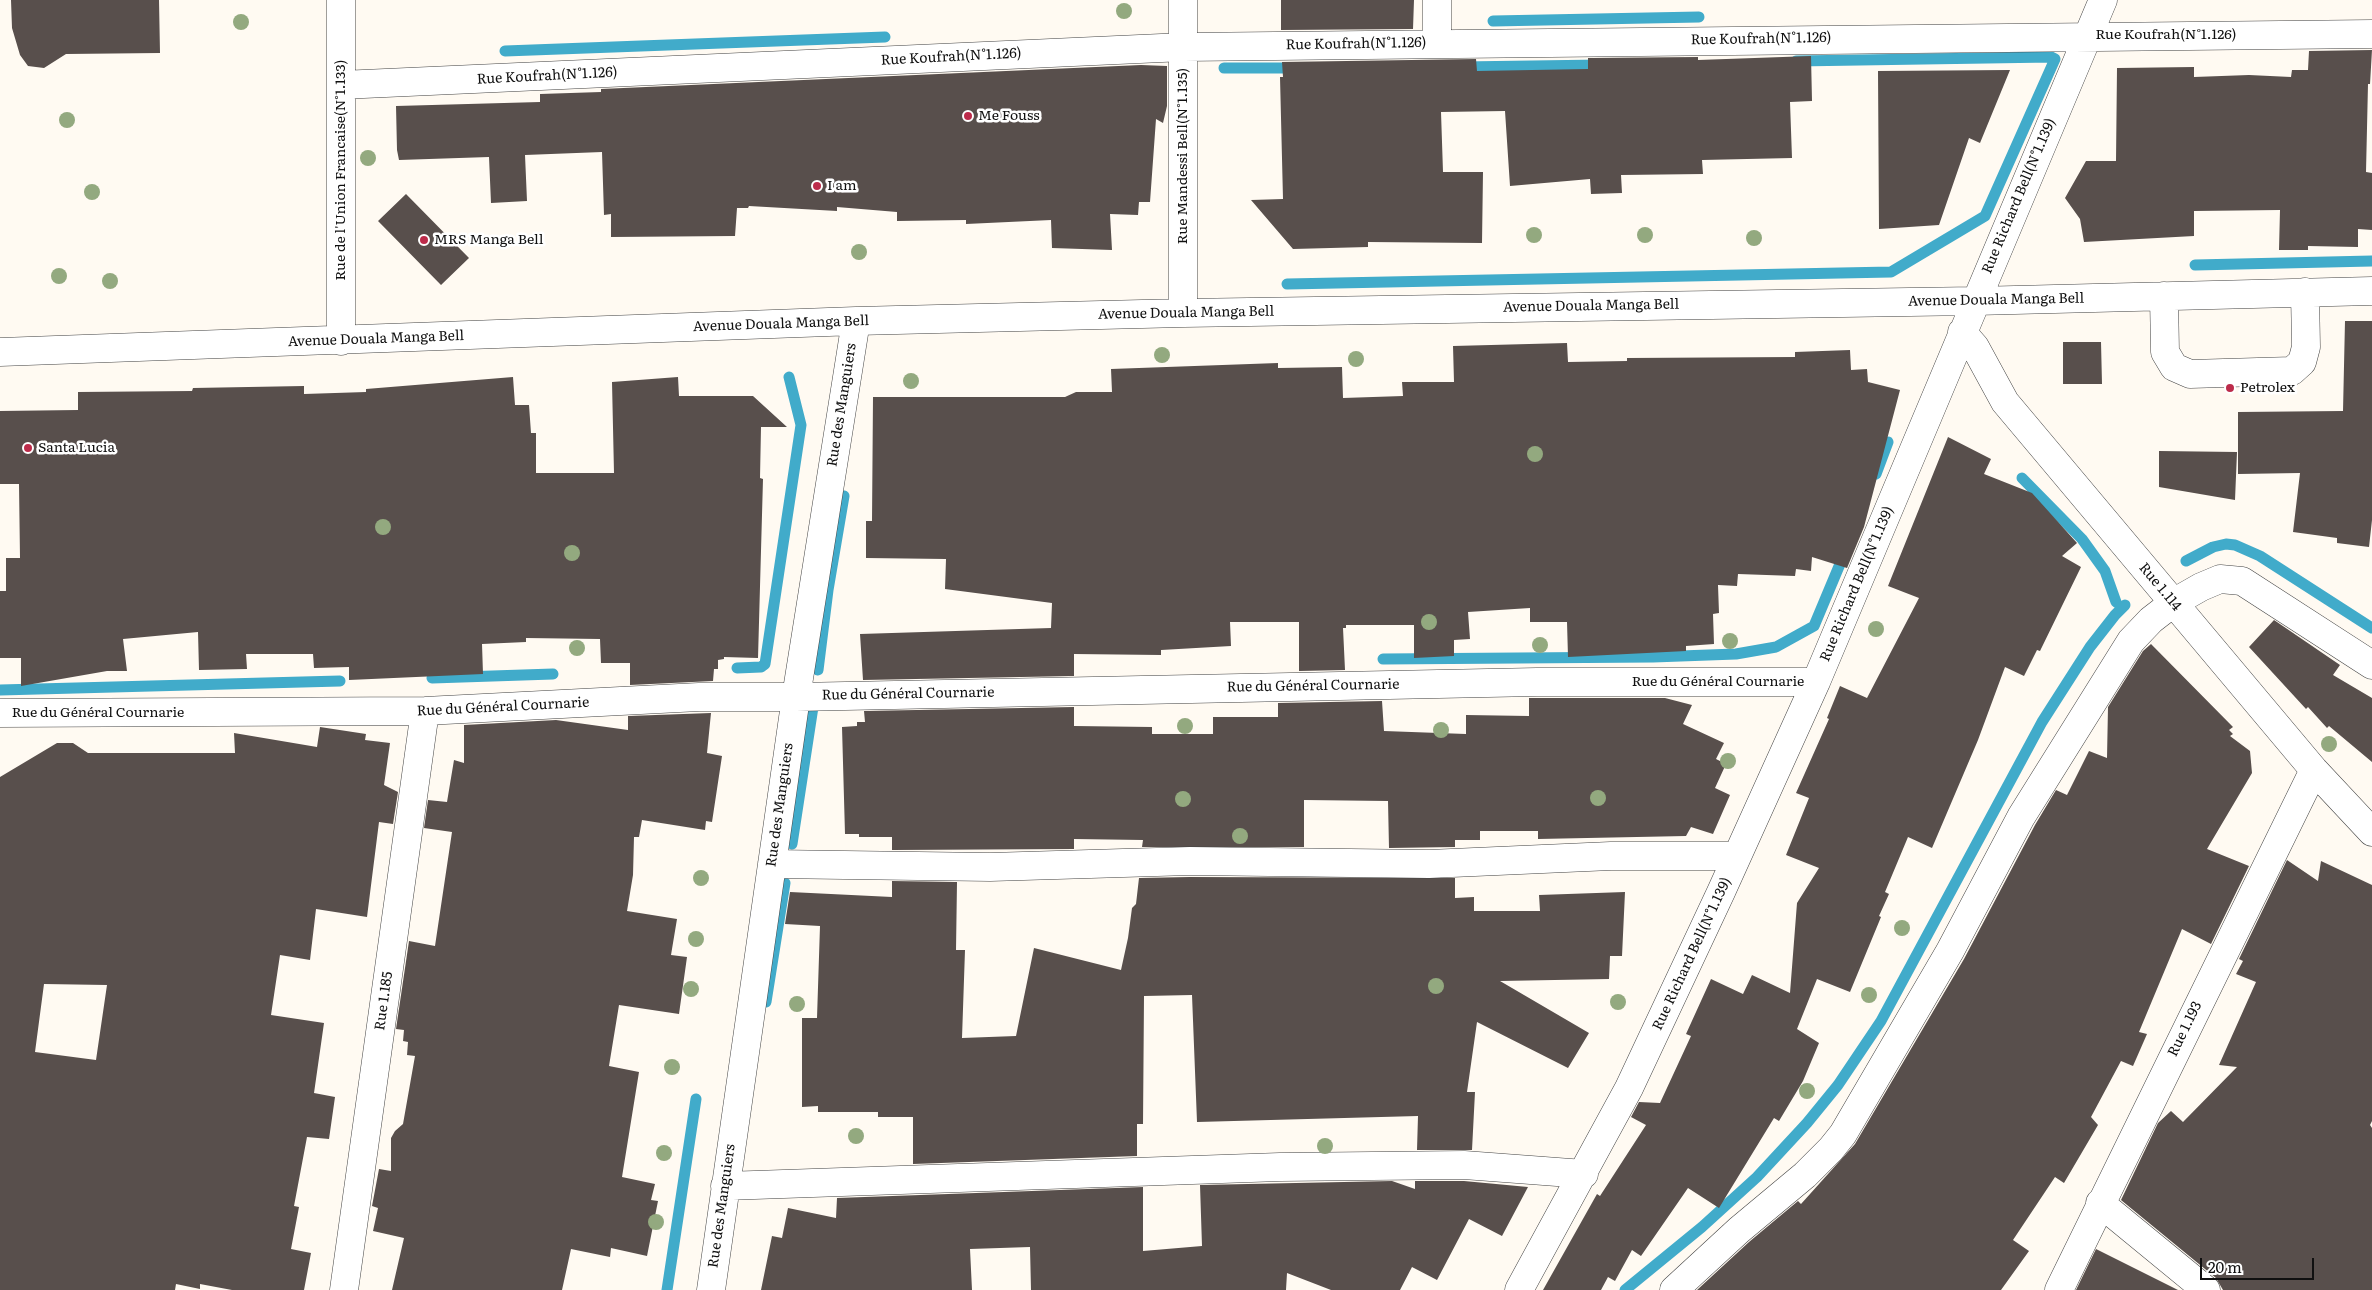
<!DOCTYPE html>
<meta charset="utf-8">
<style>
body{margin:0}
#map{position:relative;width:2372px;height:1290px;overflow:hidden;background:#fffaf2;font-family:Literata,serif}
canvas{display:block}
.scale{position:absolute;left:2200px;top:1258px;width:114px;height:22px;box-sizing:border-box;border:2px solid #101010;border-top:0;padding-left:6px;font-size:15px;line-height:18px;white-space:nowrap;color:#101010;-webkit-text-stroke:4px #fff;paint-order:stroke}
</style>
<div id="map">
<canvas width="2372" height="1290"></canvas>
<div class="scale">20 m</div>
</div>
<script>
const context = document.querySelector('canvas').getContext('2d');
context.lineJoin = 'round';
const toPath = rows => new Path2D(rows.map(r => 'M' + r).join(''));
function stroke(path, color, width, dash) { context.strokeStyle = color; context.lineWidth = width; context.lineCap = dash ? 'butt' : 'round'; context.setLineDash(dash || []); context.stroke(path); }
function fill(path, color) { context.fillStyle = color; context.fill(path, 'evenodd'); }
function write(font, color, halo, rows, align = 'center') {
  context.font = font + ' Literata,serif'; context.lineWidth = 5; context.setLineDash([]); context.textBaseline = 'middle'; context.strokeStyle = halo; context.fillStyle = color; for (const [text, x, y, turn = 0] of rows) {
    context.save(); context.translate(x, y); context.rotate((+turn || 0) * Math.PI / 180); context.textAlign = isNaN(turn) ? turn : align; if (halo) context.strokeText(text, 0, 0); context.fillText(text, 0, 0); context.restore();
  }
}
const stream = toPath([
 [1493,21,1699,17],
 [505,51,885,37],
 [1461,67,1602,65],
 [1224,68,1297,68],
 [2195,265,2372,261],
 [1287,284,1891,272,1985,216,2055,59,2051,57,1796,61],
 [1876,474,1888,442],
 [2022,478,2082,539,2105,571,2116,602],
 [2186,561,2213,547,2226,544,2235,545,2260,556,2372,628],
 [1383,659,1653,657,1736,654,1776,647,1814,626,1845,552],
 [737,668,761,667,765,664,801,425,789,377],
 [818,670,828,590,844,496],
 [432,678,553,674],
 [0,690,340,681],
 [792,844,813,707],
 [766,1002,785,883],
 [667,1290,696,1099],
 [1625,1290,1702,1227,1757,1177,1807,1123,1838,1085,1881,1021,2042,722,2090,647,2115,615,2125,605]
]);
const building = toPath([
 [11,0,159,0,160,53,66,54,44,68,28,66,20,55,12,28],
 [1281,0,1414,0,1413,29,1281,30],
 [2372,50,2370,84,2368,84,2366,172,2372,173,2372,230,2358,229,2358,247,2308,246,2308,250,2279,250,2280,210,2194,211,2194,236,2084,242,2080,219,2065,198,2086,161,2116,161,2117,68,2194,67,2194,77,2249,75,2291,77,2292,70,2308,70,2309,51],
 [1811,56,1812,101,1790,102,1792,158,1702,160,1703,174,1621,175,1622,193,1591,194,1590,179,1510,186,1505,111,1441,112,1443,172,1483,172,1482,243,1368,242,1368,247,1293,249,1251,200,1283,199,1280,77,1283,77,1282,62,1476,59,1477,71,1588,69,1588,58,1698,57,1698,60],
 [1141,65,1167,66,1167,106,1163,123,1156,119,1150,202,1139,202,1138,215,1110,214,1112,250,1052,248,1051,220,966,224,966,220,897,221,897,212,837,207,837,211,749,206,748,208,737,208,735,236,611,237,611,214,604,215,602,152,525,155,527,201,491,203,489,157,399,160,397,150,396,106,540,102,540,94,601,92,601,89],
 [2010,70,1980,143,1969,138,1939,225,1879,229,1878,71],
 [406,194,469,258,441,285,378,221],
 [2345,321,2372,321,2372,520,2369,547,2337,543,2337,538,2293,532,2300,473,2238,474,2238,412,2343,411],
 [2063,342,2101,342,2102,384,2063,384],
 [1567,343,1568,362,1627,361,1627,358,1795,357,1795,352,1850,350,1851,370,1867,369,1868,382,1900,390,1864,527,1847,568,1812,557,1811,571,1796,569,1795,576,1738,574,1737,586,1718,585,1719,613,1713,614,1714,644,1686,646,1686,651,1568,657,1567,622,1530,622,1530,608,1468,612,1470,639,1454,640,1454,656,1414,658,1414,625,1346,625,1346,628,1343,628,1345,670,1299,671,1299,622,1230,622,1231,646,1161,650,1161,655,1074,654,1074,676,863,680,860,634,1051,628,1052,603,945,589,946,559,866,558,866,521,872,521,873,397,1065,397,1076,392,1112,392,1111,369,1278,363,1278,368,1342,367,1343,398,1403,396,1402,382,1454,382,1453,346],
 [513,377,515,405,529,405,531,433,536,433,536,473,614,473,612,382,678,377,679,396,753,396,787,427,761,427,760,478,763,479,758,658,724,657,724,659,718,660,718,669,714,669,713,681,630,685,630,663,601,663,600,639,526,638,526,642,482,644,483,674,349,680,349,667,314,668,313,654,246,654,247,669,199,670,198,632,123,639,127,671,107,671,21,686,21,658,0,658,0,591,6,591,6,558,20,558,19,484,0,484,0,411,78,410,78,392,192,391,193,388,304,386,304,394,366,392,366,389],
 [1948,437,1991,459,1984,474,2032,493,2077,543,2062,556,2081,567,2040,651,2037,650,2024,676,2005,667,1978,740,1932,848,1908,837,1885,892,1889,894,1879,916,1881,917,1850,992,1817,979,1797,1029,1819,1043,1803,1081,1779,1121,1774,1118,1719,1208,1688,1188,1641,1256,1632,1250,1615,1281,1608,1277,1601,1290,1543,1290,1597,1194,1600,1196,1646,1125,1631,1117,1639,1102,1660,1103,1691,1036,1686,1034,1711,979,1743,994,1752,975,1790,993,1797,903,1819,868,1786,855,1809,798,1796,793,1829,719,1827,718,1840,686,1867,698,1919,598,1888,586],
 [2159,451,2237,452,2235,500,2159,487],
 [2274,620,2340,665,2333,675,2372,698,2372,762,2329,726,2327,728,2308,707,2306,709,2249,647],
 [2151,644,2233,727,2229,730,2233,734,2230,736,2250,751,2252,773,2207,849,2249,866,2211,944,2182,929,2139,1032,2147,1034,2133,1066,2121,1061,2091,1117,2098,1125,2064,1183,2055,1177,2013,1240,2029,1251,2001,1290,1697,1290,1749,1242,1798,1201,1801,1204,1855,1144,1964,959,2035,825,2056,790,2067,795,2089,751,2107,758,2108,707,2143,651],
 [1529,698,1665,698,1692,705,1683,724,1724,743,1716,759,1726,764,1715,788,1730,795,1713,834,1691,827,1686,836,1538,839,1538,831,1480,831,1480,840,1455,840,1455,847,1389,848,1388,801,1304,800,1304,847,1142,847,1143,840,1074,839,1074,849,892,850,892,837,859,837,859,834,845,834,842,727,857,726,857,722,865,722,864,711,1074,707,1074,726,1152,727,1152,734,1213,734,1213,717,1278,717,1278,703,1382,701,1384,731,1466,734,1466,715,1529,716],
 [711,713,707,753,722,756,712,822,706,821,705,830,642,820,639,837,634,837,633,875,627,911,677,919,671,955,687,957,679,1014,619,1005,609,1066,639,1072,622,1177,655,1184,651,1200,658,1201,647,1256,611,1248,610,1257,571,1249,562,1290,392,1290,404,1238,373,1231,378,1208,372,1206,379,1169,391,1171,391,1138,395,1131,403,1124,415,1056,407,1055,408,1042,403,1041,404,1030,396,1029,409,941,435,946,452,832,424,828,428,800,447,802,454,760,464,763,464,725,556,720,628,730,628,716],
 [320,727,366,734,365,740,390,743,384,785,398,792,393,824,379,822,367,917,316,909,310,960,280,955,271,1015,324,1023,314,1093,335,1097,329,1139,307,1137,294,1206,299,1207,291,1249,311,1253,304,1290,232,1290,200,1284,200,1289,176,1284,175,1290,0,1290,0,777,57,743,73,743,88,753,235,753,234,733,317,747],
 [44,984,107,985,96,1060,35,1052],
 [2287,860,2318,881,2321,861,2372,885,2372,1121,2370,1125,2372,1128,2372,1290,2223,1290,2216,1278,2121,1200,2158,1123,2171,1111,2183,1122,2237,1067,2219,1065,2256,982,2236,974,2243,961,2239,959],
 [1190,877,1455,878,1455,898,1474,897,1474,911,1540,911,1539,895,1625,892,1622,956,1610,956,1609,979,1500,981,1589,1033,1568,1068,1477,1022,1467,1092,1475,1092,1472,1150,1417,1150,1418,1116,1197,1122,1192,995,1144,996,1143,1124,1137,1124,1137,1156,913,1164,913,1117,878,1117,878,1112,818,1112,818,1106,802,1107,802,1018,817,1018,820,926,785,924,790,892,892,897,892,881,957,882,956,950,965,950,962,1038,1016,1036,1034,948,1121,970,1128,938,1132,908,1136,904,1139,878],
 [1392,1181,1415,1189,1415,1181,1464,1181,1528,1187,1502,1236,1469,1219,1437,1280,1412,1267,1400,1290,1331,1290,1287,1273,1286,1290,1031,1290,1030,1247,970,1249,972,1290,761,1290,772,1236,782,1238,788,1208,836,1218,837,1198,1143,1187,1143,1251,1202,1246,1200,1185],
 [2096,1249,2178,1290,2076,1290]
]);
const minor = toPath([
 [1437,0,1437,43],
 [341,85,1184,47,2372,34],
 [2164,296,2165,352,2174,367,2190,374,2292,371,2302,362,2306,347,2305,292],
 [1183,313,1183,0],
 [1962,332,1975,347,2005,402,2314,770,2372,832],
 [341,341,341,0],
 [0,352,856,321,1183,313,1975,301,2372,291],
 [0,713,425,711,699,697,796,697,1537,682,1816,682],
 [772,864,990,867,1190,861,1429,864,1611,856,1737,856],
 [725,1186,1280,1167,1464,1165,1584,1174],
 [2100,1203,2206,1290],
 [344,1290,425,711],
 [711,1290,796,697,856,321],
 [1519,1290,1629,1088,1721,892,1816,682,2103,0],
 [1674,1290,1739,1230,1805,1175,1831,1149,1843,1134,1950,951,2021,817,2131,641,2151,620,2173,603,2201,587,2220,579,2242,581,2372,665],
 [2059,1290,2314,770]
]);
const trees = [
 [1124,11],
 [241,22],
 [67,120],
 [368,158],
 [92,192],
 [1534,235],
 [1645,235],
 [1754,238],
 [859,252],
 [59,276],
 [110,281],
 [1162,355],
 [1356,359],
 [911,381],
 [1535,454],
 [383,527],
 [572,553],
 [1429,622],
 [1876,629],
 [1730,641],
 [1540,645],
 [577,648],
 [1185,726],
 [1441,730],
 [2329,744],
 [1728,761],
 [1598,798],
 [1183,799],
 [1240,836],
 [701,878],
 [1902,928],
 [696,939],
 [1436,986],
 [691,989],
 [1869,995],
 [1618,1002],
 [797,1004],
 [672,1067],
 [1807,1091],
 [856,1136],
 [1325,1146],
 [664,1153],
 [656,1222]
];
const markers = [
 [968,116,5,"#bc2b4a"],
 [817,186,5,"#bc2b4a"],
 [424,240,5,"#bc2b4a"],
 [2230,388,5,"#bc2b4a"],
 [28,448,5,"#bc2b4a"]
];
const streetNames = [
 ["Rue Koufrah(N°1.126)",2166,35],
 ["Rue Koufrah(N°1.126)",1761,39,-1],
 ["Rue Koufrah(N°1.126)",1356,44,-1],
 ["Rue Koufrah(N°1.126)",951,57,-3],
 ["Rue Koufrah(N°1.126)",547,76,-3],
 ["Rue Mandessi Bell(N°1.135)",1183,156,-90],
 ["Rue de l'Union Francaise(N°1.133)",341,170,-90],
 ["Rue Richard Bell(N°1.139)",2019,196,-67],
 ["Avenue Douala Manga Bell",1996,300,-1],
 ["Avenue Douala Manga Bell",1591,306,-1],
 ["Avenue Douala Manga Bell",1186,313,-1],
 ["Avenue Douala Manga Bell",781,324,-2],
 ["Avenue Douala Manga Bell",376,339,-2],
 ["Rue des Manguiers",842,405,-81],
 ["Rue Richard Bell(N°1.139)",1857,584,-67],
 ["Rue 1.114",2160,587,50],
 ["Rue du Général Cournarie",1718,682],
 ["Rue du Général Cournarie",1313,686,-1],
 ["Rue du Général Cournarie",908,694,-1],
 ["Rue du Général Cournarie",503,707,-3],
 ["Rue du Général Cournarie",98,713],
 ["Rue des Manguiers",780,805,-82],
 ["Rue Richard Bell(N°1.139)",1692,954,-65],
 ["Rue 1.185",384,1001,-82],
 ["Rue 1.193",2185,1029,-64],
 ["Rue des Manguiers",722,1206,-82]
];
const poiNames = [
 ["Me Fouss",978,116],
 ["I am",827,186],
 ["MRS Manga Bell",434,240],
 ["Petrolex",2240,388],
 ["Santa Lucia",38,448]
];
stroke(stream, '#41abca', 11);
fill(building, '#584f4c');
stroke(minor, '#434343', 29);
stroke(minor, '#fff', 28);
context.fillStyle = '#93a97f';
for (const [x, y] of trees) { context.beginPath(); context.arc(x, y, 8, 0, 2 * Math.PI); context.fill(); }
for (const [x, y, r, color] of markers) { const dot = new Path2D(); dot.arc(x, y, r, 0, 2 * Math.PI); context.fillStyle = color; context.fill(dot); stroke(dot, '#fff', 2); }
write('14px', '#101010', '#fff', streetNames);
write('14px', '#101010', '#fff', poiNames, 'left');
</script>
